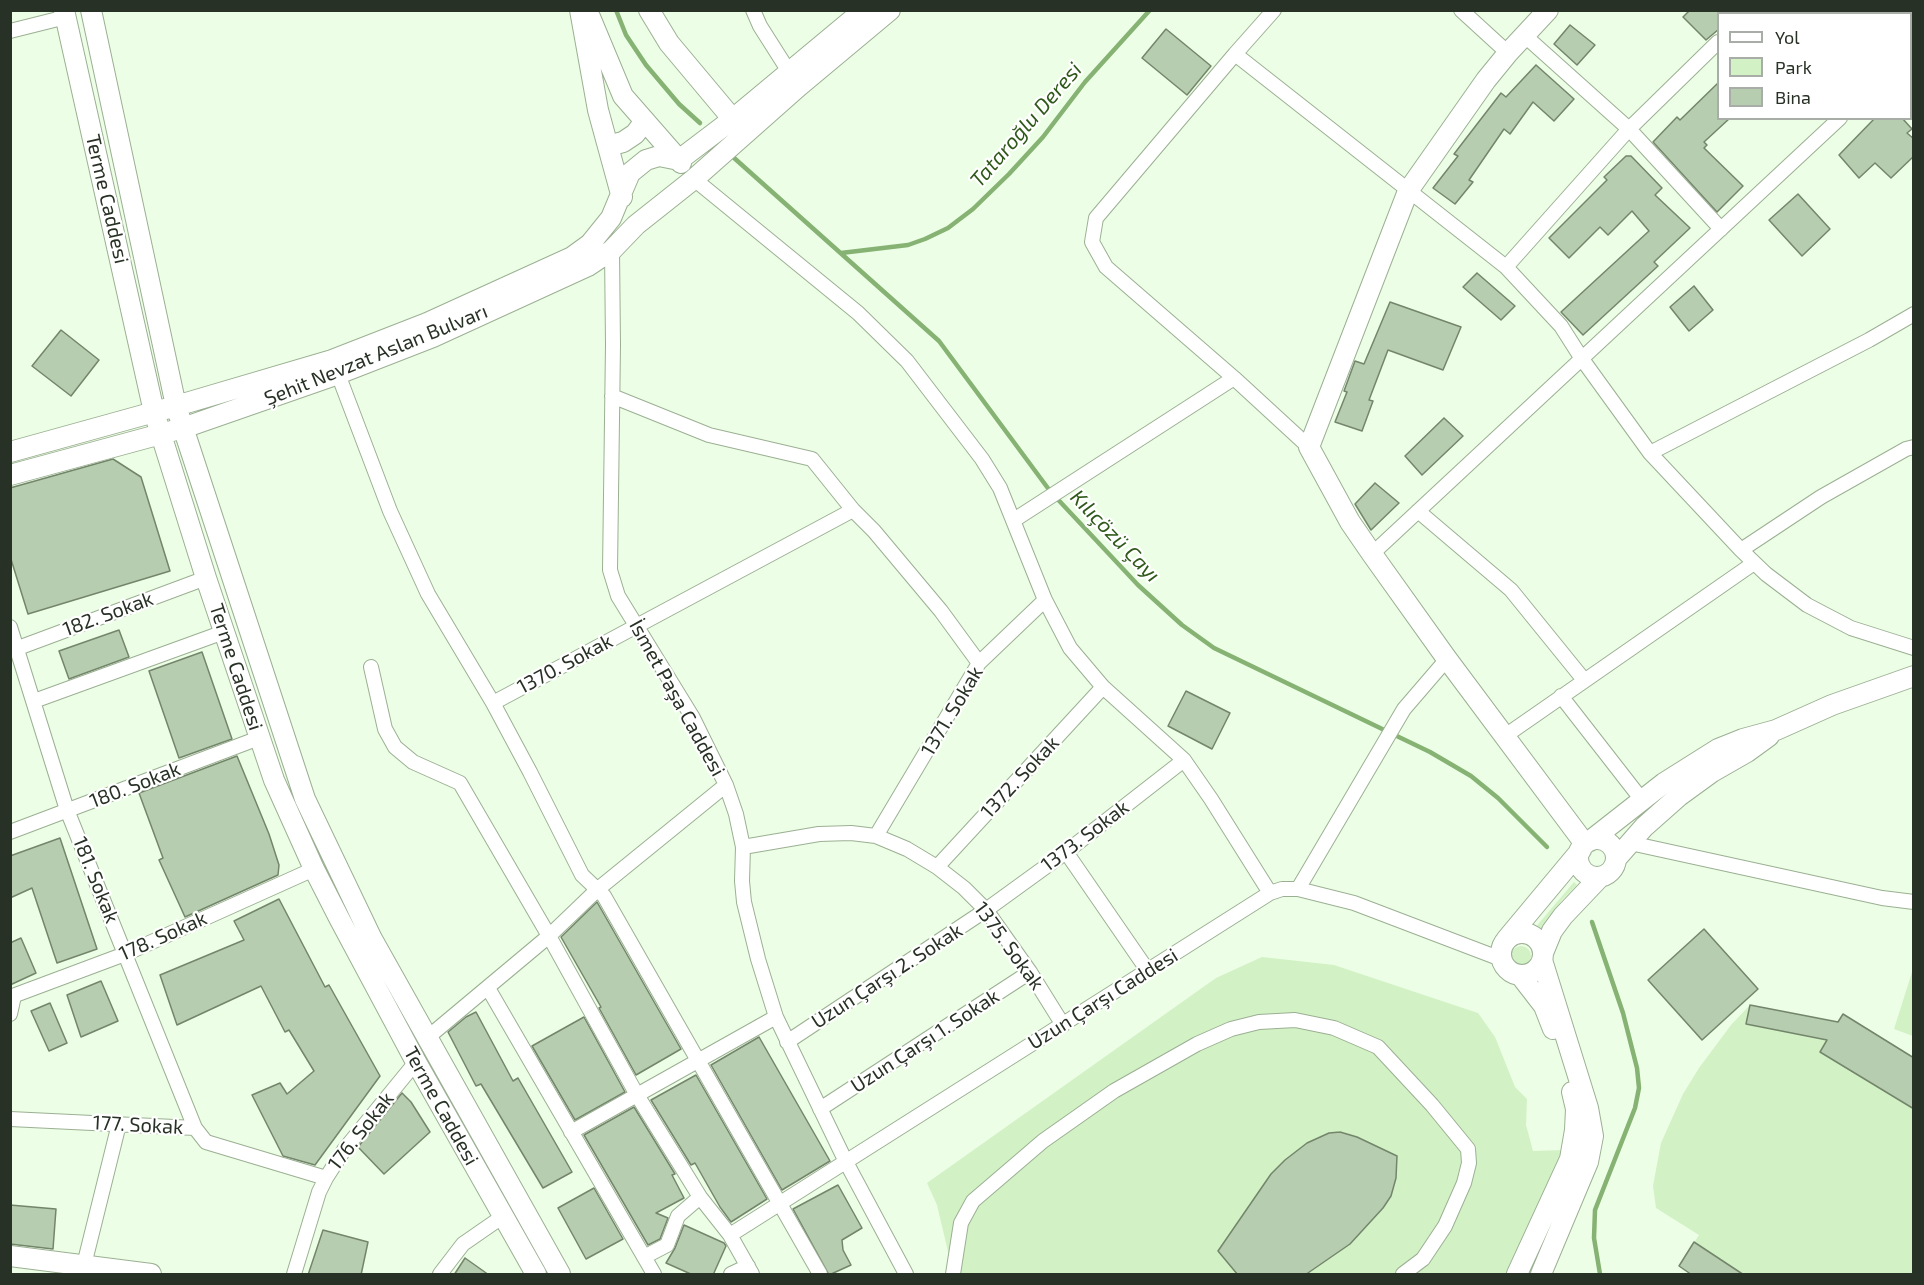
<!DOCTYPE html>
<meta charset="utf-8">
<style>
body{margin:0}
#map{position:relative;width:1924px;height:1285px;overflow:hidden;background:#ecfee5;font-family:"Exo 2",sans-serif}
canvas{display:block}
.frame{position:absolute;inset:0;border:12px solid #283125;pointer-events:none}
.legend{position:absolute;left:1717px;top:12px;width:195px;height:108px;box-sizing:border-box;background:#fff;border:2px solid #a9ada8;margin:0;padding:8px 10px;list-style:none;font-size:18px;color:#283125}
.legend li{display:flex;align-items:center;gap:12px;height:30px}
.legend b{width:30px;border:2px solid #a9ada8}
</style>
<div id="map">
<canvas width="1924" height="1285"></canvas>
<div class="frame"></div>
<ul class="legend">
<li><b style="height:8px;background:#fff"></b>Yol</li>
<li><b style="height:16px;background:#d2f1c5"></b>Park</li>
<li><b style="height:16px;background:#b7cdaf"></b>Bina</li>
</ul>
</div>
<script>
const context = document.querySelector('canvas').getContext('2d');
context.lineJoin = 'round';
function fill(path, color) { context.fillStyle = color; context.fill(path, 'evenodd'); }
const toPath = rows => new Path2D(rows.map(r => 'M' + r).join(''));
function stroke(path, color, width, dash) { context.strokeStyle = color; context.lineWidth = width; context.lineCap = dash ? 'butt' : 'round'; context.setLineDash(dash || []); context.stroke(path); }
function write(font, color, halo, rows, align = 'center') {
  context.font = font + ' "Exo 2",sans-serif'; context.lineWidth = 4.5; context.setLineDash([]); context.textBaseline = 'middle'; context.strokeStyle = halo; context.fillStyle = color; for (const [text, x, y, turn = 0] of rows) {
    context.save(); context.translate(x, y); context.rotate((+turn || 0) * Math.PI / 180); context.textAlign = isNaN(turn) ? turn : align; if (halo) context.strokeText(text, 0, 0); context.fillText(text, 0, 0); context.restore();
  }
}
const green = toPath([
 [1574,882,1577,885,1562,900,1548,921,1543,933,1534,929],
 '1511 956a10 10 0 1 1 20 0a10 10 0 1 1-20 0Z',
 [1262,957,1334,965,1478,1013,1495,1037,1515,1087,1527,1099,1526,1125,1533,1151,1565,1150,1509,1274,950,1274,950,1260,937,1205,927,1183,1216,978],
 [1913,969,1914,1036,1913,1036,1894,1029],
 [1750,1005,1825,1020,1913,1058,1913,1274,1692,1274,1679,1266,1699,1235,1656,1208,1653,1186,1661,1143,1683,1094,1699,1068,1731,1025]
]);
const stream = toPath([
 [616,10,626,35,646,65,679,104,700,123],
 [733,157,939,341,1050,491,1138,585,1182,625,1214,648,1430,752,1471,776,1498,798,1547,847],
 [841,253,908,245,925,239,948,228,973,209,1009,174,1043,137,1085,82,1150,10],
 [1592,922,1623,1013,1637,1068,1639,1088,1635,1108,1595,1210,1594,1238,1600,1274]
]);
const building = toPath([
 [1690,10,1719,10,1719,29,1706,40,1683,17,1690,10],
 [1570,25,1595,45,1577,65,1554,44,1570,25],
 [1166,29,1211,66,1187,95,1142,58,1166,29],
 [1536,65,1574,99,1554,121,1533,102,1510,134,1504,129,1469,180,1473,182,1455,204,1433,188,1458,156,1454,154,1501,93,1506,97,1536,65],
 [1719,82,1719,118,1730,118,1704,142,1707,145,1704,148,1743,186,1717,212,1653,142,1677,117,1680,120,1719,82],
 [1875,118,1902,118,1912,129,1907,133,1914,139,1914,156,1891,178,1875,163,1859,178,1839,155,1875,118],
 [1626,156,1631,156,1662,188,1655,195,1690,228,1654,262,1658,266,1583,335,1561,312,1649,231,1632,211,1608,235,1600,227,1569,258,1549,238,1607,180,1604,177,1626,156],
 [1798,194,1830,229,1802,256,1769,220,1798,194],
 [1477,273,1515,306,1501,320,1463,287,1477,273],
 [1694,286,1713,310,1689,331,1670,307,1694,286],
 [1390,302,1461,327,1443,370,1388,350,1369,400,1373,401,1362,431,1335,422,1347,392,1344,391,1355,361,1364,364,1390,302],
 [61,330,99,360,71,396,32,366,61,330],
 [1444,418,1463,436,1422,475,1405,456,1444,418],
 [113,459,141,477,170,571,28,614,10,556,10,488,113,459],
 [1375,483,1399,503,1371,530,1355,504,1375,483],
 [119,630,129,657,69,679,59,651,119,630],
 [202,652,232,739,179,758,149,671,202,652],
 [1186,691,1230,713,1212,749,1168,726,1186,691],
 [237,756,269,834,279,865,278,875,185,917,159,860,163,858,139,793,237,756],
 [60,838,97,949,57,963,32,888,10,898,10,856,60,838],
 [279,899,325,987,329,985,380,1076,315,1165,283,1156,252,1095,280,1083,287,1094,314,1071,289,1030,285,1032,261,986,177,1025,160,975,244,940,234,921,279,899],
 [597,902,681,1049,636,1075,599,1008,601,1007,561,937,597,902],
 [1704,929,1758,989,1702,1040,1648,980,1704,929],
 [21,938,36,973,10,985,10,943,21,938],
 [101,981,118,1021,81,1037,67,995,101,981],
 [50,1003,67,1043,49,1051,31,1011,50,1003],
 [1750,1005,1838,1022,1843,1014,1914,1058,1914,1109,1820,1052,1827,1040,1746,1024,1750,1005],
 [476,1012,513,1081,518,1078,572,1172,543,1188,481,1084,476,1086,448,1032,466,1017,476,1012],
 [584,1017,625,1092,575,1120,532,1046,584,1017],
 [759,1037,830,1161,782,1190,711,1065,759,1037],
 [696,1075,767,1199,731,1222,720,1207,695,1163,691,1165,651,1100,696,1075],
 [402,1093,411,1102,430,1132,384,1174,358,1147,402,1093],
 [634,1107,675,1174,672,1175,684,1198,656,1213,668,1218,660,1239,648,1245,584,1135,634,1107],
 [1340,1132,1357,1137,1397,1156,1396,1178,1391,1196,1383,1208,1350,1244,1305,1275,1238,1275,1218,1251,1271,1174,1285,1160,1307,1143,1329,1133,1340,1132],
 [838,1185,862,1228,842,1240,843,1250,851,1265,829,1275,793,1209,838,1185],
 [594,1188,623,1239,586,1259,558,1208,594,1188],
 [10,1205,56,1209,53,1249,10,1244,10,1205],
 [684,1225,724,1243,726,1246,713,1275,693,1275,666,1263,675,1248,684,1225],
 [323,1230,368,1242,361,1275,308,1275,323,1230],
 [1694,1242,1744,1275,1692,1275,1679,1266,1694,1242],
 [465,1258,489,1275,454,1275,465,1258]
]);
const street = toPath([
 [753,10,760,26,793,78],
 [1274,10,1235,54,1096,218,1092,242,1106,267,1234,378,1309,447],
 [1461,10,1508,53],
 [1848,10,1851,14],
 [1748,14,1751,10],
 [10,31,66,17],
 [1524,35,1629,129,1721,229],
 [1910,52,1914,50],
 [1235,54,1506,267,1561,326,1582,359,1650,453,1741,550,1766,574,1807,605,1851,628,1914,648],
 [1910,80,1914,84],
 [694,179,858,313,907,361,982,459,1000,488,1045,600,1070,648,1103,687,1184,760,1211,799,1270,893],
 [612,250,613,345,610,570,618,596,693,718,726,785,736,814,743,847,742,881,744,902,758,959,776,1017,846,1162,906,1274],
 [1506,267,1629,129,1718,42],
 [338,374,390,511,428,594,493,703,530,772,582,875,604,896,820,1274],
 [612,396,709,435,812,459,853,510],
 [1650,453,1869,340,1914,314],
 [1418,511,1511,590,1584,680],
 [1014,520,1234,378],
 [1741,550,1821,497,1906,449,1914,447],
 [1372,554,1840,118],
 [10,627,67,810,195,1128],
 [10,651,206,578],
 [371,667,385,729,395,747,413,762,460,783,549,936,637,1095,700,1197,730,1235,752,1274],
 [1561,696,1642,800],
 [34,701,224,632],
 [493,703,853,510,874,531,941,611,979,663],
 [1505,736,1754,563],
 [10,832,259,738],
 [876,836,979,663,1045,600],
 [1630,843,1882,898,1914,902],
 [743,847,819,834,851,833,876,836,907,849,937,867,964,888,986,910,1030,972,1063,1025],
 [1066,852,1148,971],
 [937,867,1103,687],
 [1298,889,1404,709,1447,659],
 [488,988,654,1274],
 [10,997,125,954,314,869],
 [10,1014,14,996],
 [427,1038,549,936,598,889,726,785],
 [787,1042,986,910,1066,852,1184,760],
 [820,1109,1030,972],
 [10,1119,195,1128,206,1142,326,1178],
 [571,1132,776,1017],
 [730,1235,1270,893,1282,889,1298,889,1354,903,1501,959],
 [644,1257,667,1245,678,1216,700,1197],
 [84,1265,119,1124],
 [294,1274,319,1192,326,1178,344,1150,416,1062],
 [440,1274,463,1244,502,1217],
 [731,1274,748,1266],
 [953,1274,961,1223,973,1201,1043,1141,1114,1091,1197,1044,1231,1029,1259,1022,1295,1020,1334,1028,1378,1047,1432,1105,1468,1149,1469,1163,1464,1183,1445,1226,1423,1259,1403,1274]
]);
const secondary = toPath([
 [64,10,154,412,206,578,274,780,314,869,339,918,416,1062,536,1274],
 [91,10,176,406,305,799,372,939,560,1274],
 [649,10,669,43,741,129],
 [1548,10,1508,53,1486,80,1408,191,1309,447,1350,522,1372,554,1447,659,1585,844],
 [590,17,623,96,679,160,733,119,864,10],
 [608,146,623,142,635,134,645,121],
 [622,197,621,194,630,173,646,160,659,156,679,160,681,163],
 [10,452,176,406,332,360,427,323,572,257,590,244,611,218,621,194,598,110,580,10],
 [10,475,183,428,338,374,433,337,588,266,612,250,636,225,694,179,799,86,890,10],
 '1578 858a19 19 0 1 1 38 0a19 19 0 1 1-38 0Z',
 [1590,841,1664,783,1718,749,1743,739,1776,730,1832,705,1914,676],
 [1616,859,1644,827,1679,796,1712,772,1747,752,1769,736],
 '1501 954a21 21 0 1 1 42 0a21 21 0 1 1-42 0Z',
 [1506,940,1581,850],
 [1543,953,1552,931,1563,916,1600,877],
 [1520,975,1544,1006,1553,1029],
 [10,1256,151,1274],
 [1517,1274,1570,1159,1575,1130,1576,1109,1572,1092],
 [1541,1274,1588,1162,1593,1136,1588,1108,1542,960]
]);
const streetNames = [
 ["Terme Caddesi",107,199,77],
 ["Şehit Nevzat Aslan Bulvarı",376,355,-22],
 ["182. Sokak",108,614,-20],
 ["1370. Sokak",565,664,-28],
 ["Terme Caddesi",236,667,72],
 ["İsmet Paşa Caddesi",677,698,61],
 ["1371. Sokak",952,711,-59],
 ["1372. Sokak",1020,777,-47],
 ["180. Sokak",135,785,-21],
 ["1373. Sokak",1085,836,-37],
 ["181. Sokak",96,880,68],
 ["178. Sokak",163,936,-24],
 ["1375. Sokak",1009,946,54],
 ["Uzun Çarşı 2. Sokak",887,976,-33],
 ["Uzun Çarşı Caddesi",1103,999,-32],
 ["Uzun Çarşı 1. Sokak",925,1041,-33],
 ["Terme Caddesi",441,1106,61],
 ["177. Sokak",138,1125,3],
 ["176. Sokak",361,1131,-52]
];
const waterNames = [
 ["Tataroğlu Deresi",1026,125,-49],
 ["Kılıçözü Çayı",1115,536,46]
];
fill(green, '#d2f1c5');
stroke(stream, '#86b273', 4.5);
fill(building, '#b7cdaf');
stroke(building, '#73866b', 1.5);
stroke(street, '#9bb093', 16);
stroke(secondary, '#9bb093', 22);
stroke(street, '#fff', 14);
stroke(secondary, '#fff', 20);
write('20px', '#283125', '#fff', streetNames);
write('italic 21px', '#2f591a', '#fff', waterNames);
</script>
